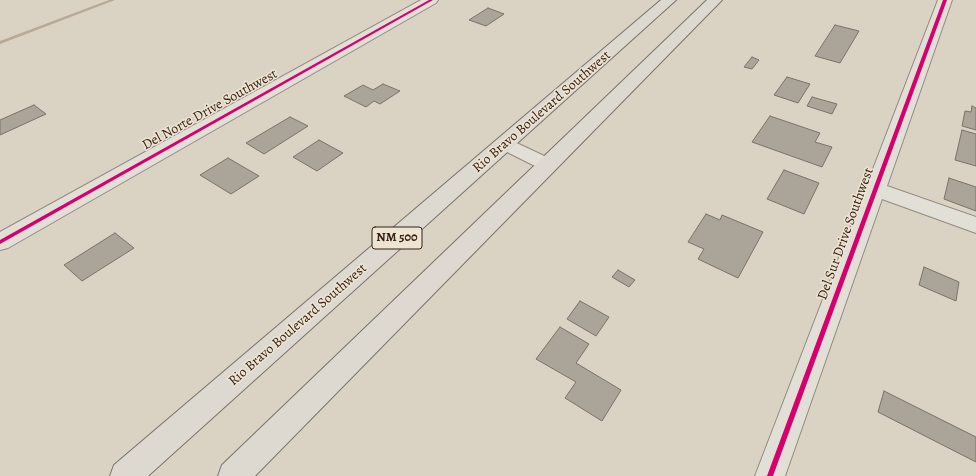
<!DOCTYPE html>
<style>
body{margin:0}
canvas{display:block;background:#dad2c3}
</style>
<canvas width="976" height="476"></canvas>
<script>
const context = document.querySelector('canvas').getContext('2d');
context.lineJoin = 'round';
const toPath = rows => new Path2D(rows.map(r => 'M' + r).join(''));
function fill(path, color) { context.fillStyle = color; context.fill(path, 'evenodd'); }
function stroke(path, color, width, dash) { context.strokeStyle = color; context.lineWidth = width; context.lineCap = dash ? 'butt' : 'round'; context.setLineDash(dash || []); context.stroke(path); }
function write(font, color, halo, rows, align = 'center') {
  context.font = font + ' Alegreya,serif'; context.lineWidth = 3; context.setLineDash([]); context.textBaseline = 'middle'; context.strokeStyle = halo; context.fillStyle = color; for (const [text, x, y, turn = 0] of rows) {
    context.save(); context.translate(x, y); context.rotate((+turn || 0) * Math.PI / 180); context.textAlign = isNaN(turn) ? turn : align; if (halo) context.strokeText(text, 0, 0); context.fillText(text, 0, 0); context.restore();
  }
}
const stream = toPath([
 [109,0,115,0,0,44,0,41,109,0]
]);
const building = toPath([
 [488,8,504,14,486,26,469,20,488,8],
 [835,25,859,31,840,63,815,56,835,25],
 [752,57,759,60,752,69,744,67,752,57],
 [787,77,810,84,798,103,774,95,787,77],
 [383,84,400,91,380,104,374,101,366,107,344,96,363,85,373,90,383,84],
 [812,97,837,104,832,114,807,106,812,97],
 [34,105,46,114,0,135,0,120,34,105],
 [972,106,976,108,976,130,962,126,965,111,971,112,972,106],
 [770,116,820,133,815,142,832,147,822,167,752,142,770,116],
 [290,117,308,126,264,154,246,143,290,117],
 [962,130,976,134,976,166,955,160,962,130],
 [319,140,343,153,317,171,293,157,319,140],
 [228,158,259,176,231,194,200,175,228,158],
 [784,170,819,183,804,214,767,199,784,170],
 [949,178,976,187,976,211,944,199,949,178],
 [706,214,720,220,722,215,763,232,738,278,698,259,704,249,688,242,706,214],
 [115,233,134,248,82,281,64,265,115,233],
 [924,267,959,282,956,301,919,285,924,267],
 [618,270,635,280,629,287,612,277,618,270],
 [580,301,609,317,596,336,567,319,580,301],
 [560,327,589,344,576,363,621,390,602,421,565,398,576,382,536,359,560,327],
 [884,391,976,437,976,462,878,412,884,391]
]);
const minor = toPath([
 [421,0,438,0,436,3,8,248,0,250,0,232,421,0],
 [938,0,952,0,887,186,976,217,976,233,882,199,785,476,755,476,938,0],
 [506,138,555,161,558,165,555,169,548,171,541,169,499,148,497,144,499,140,506,138]
]);
const major = toPath([
 [661,0,676,0,148,476,110,476,114,465,661,0],
 [707,0,722,0,255,476,218,476,222,465,707,0]
]);
const cycleway = toPath([
 [429,0,433,0,0,244,0,240,429,0],
 [943,0,947,0,773,476,767,476,943,0]
]);
const shields = [
 [397,238,50]
];
const shieldNames = [
 ["NM 500",397,238]
];
const streetNames = [
 ["Del Norte Drive Southwest",210,110,-29],
 ["Rio Bravo Boulevard Southwest",542,112,-41],
 ["Del Sur Drive Southwest",846,234,-70],
 ["Rio Bravo Boulevard Southwest",298,325,-41]
];
fill(stream, '#b8a996');
fill(building, '#aba499');
stroke(building, '#7a726a', 1);
stroke(minor, '#928a80', 2);
stroke(major, '#7a726a', 2);
fill(minor, '#e2dfd7');
fill(major, '#ddd9d1');
fill(cycleway, '#d6006c');
for (const [x, y, w] of shields) { const box = new Path2D(); box.roundRect(x - w / 2, y - 11, w, 22, 3); context.fillStyle = '#ede4d2'; context.fill(box); stroke(box, '#372016', 1); }
write('bold 13px', '#372016', null, shieldNames);
write('14px', '#372016', '#ede4d2', streetNames);
</script>
